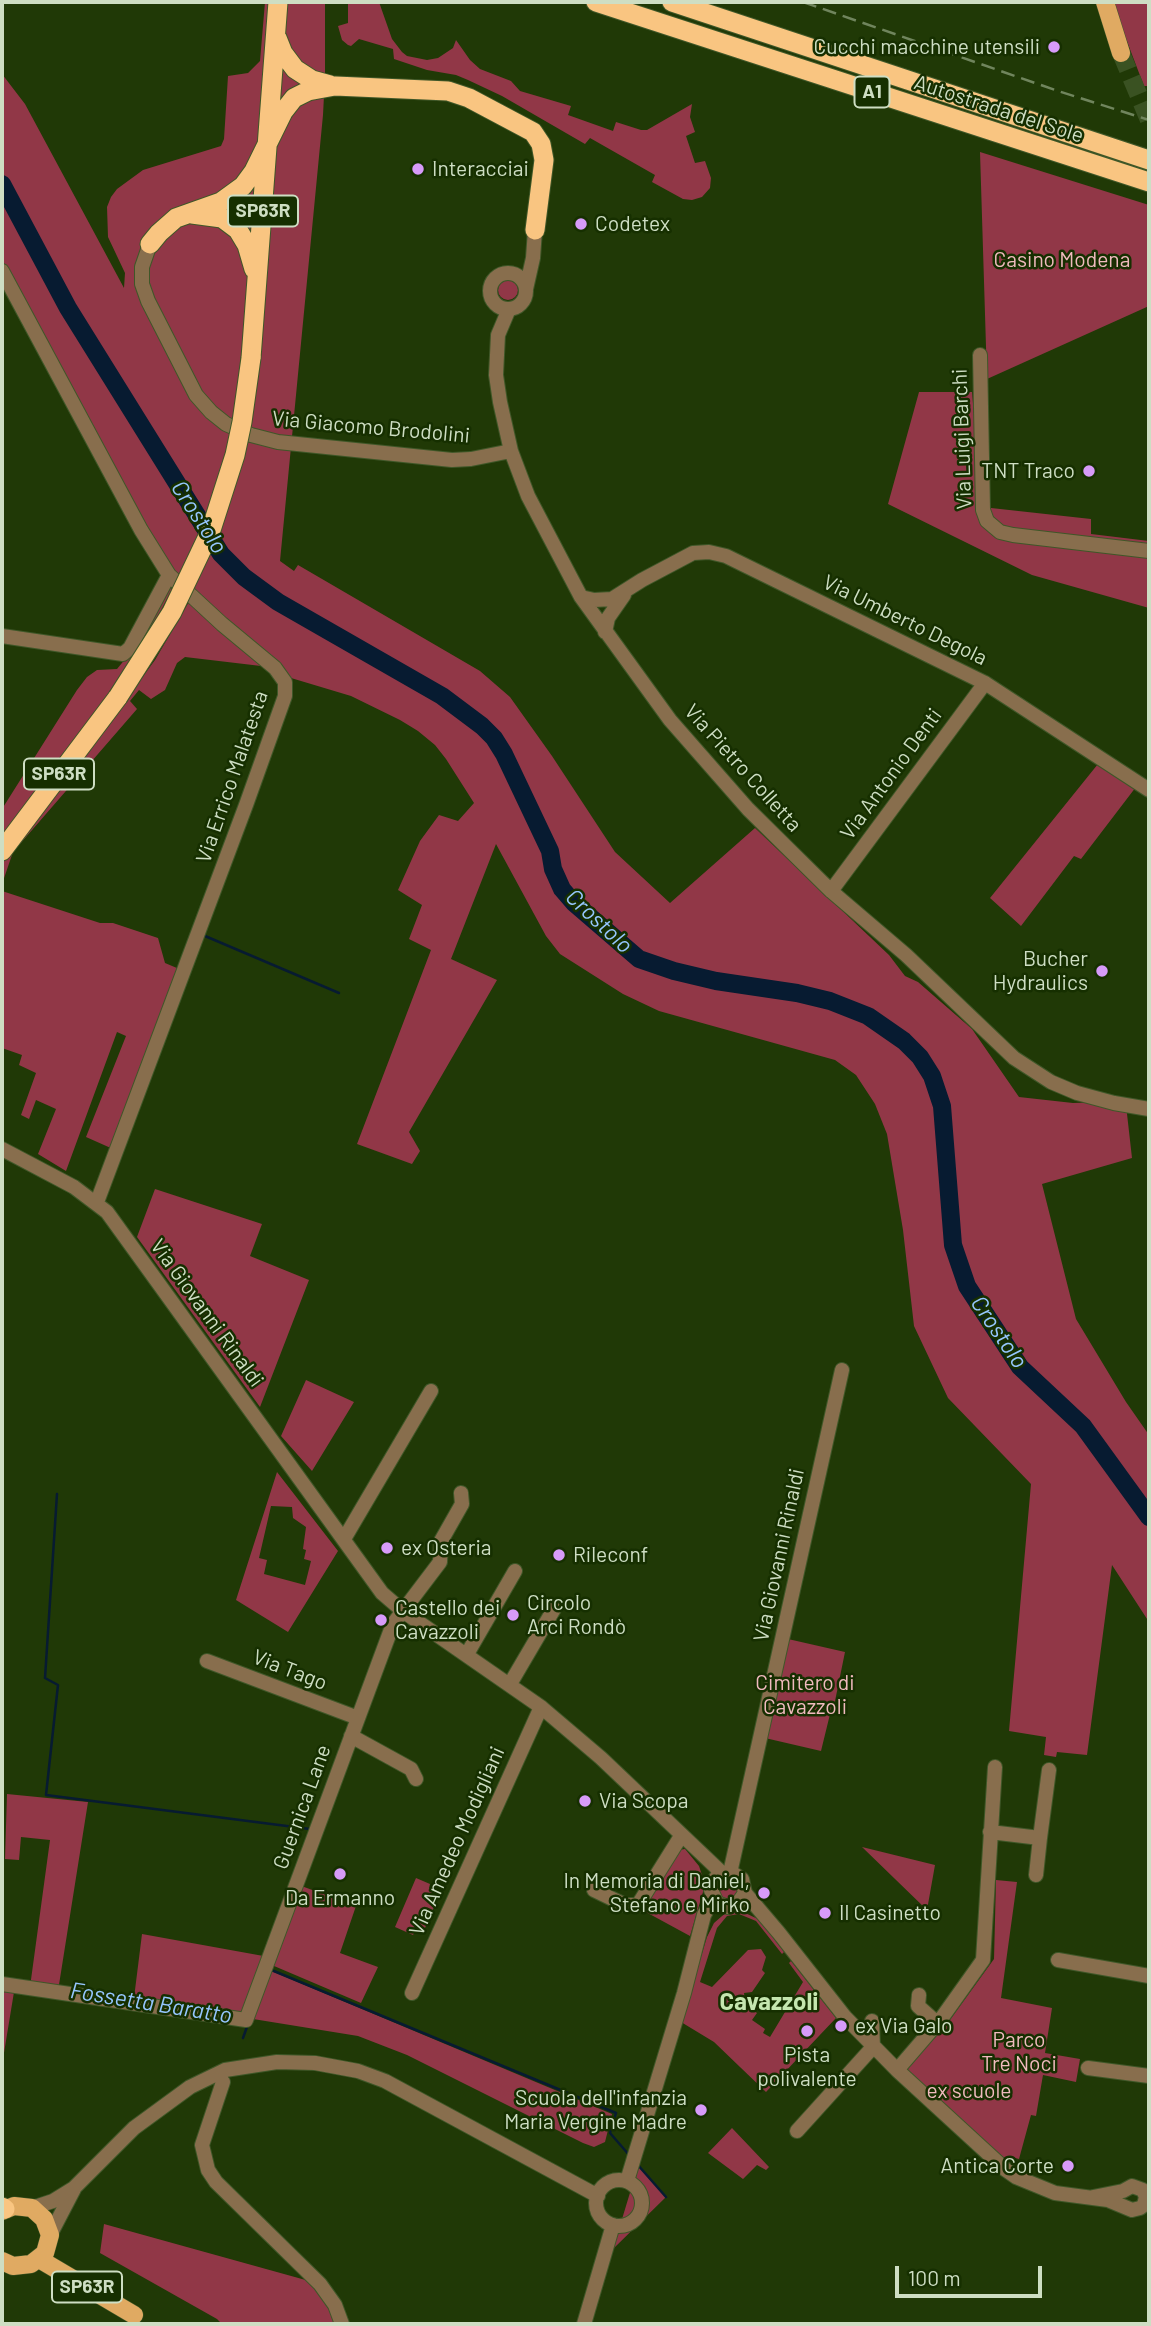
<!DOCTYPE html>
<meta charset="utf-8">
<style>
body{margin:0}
#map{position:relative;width:1151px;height:2326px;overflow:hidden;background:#203906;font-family:Barlow,sans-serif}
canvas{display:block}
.frame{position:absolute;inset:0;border:4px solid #cedec3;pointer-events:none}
.scale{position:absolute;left:895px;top:2266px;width:147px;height:32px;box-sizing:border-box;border:4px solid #cedec3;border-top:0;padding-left:9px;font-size:21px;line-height:24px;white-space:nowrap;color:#cedec3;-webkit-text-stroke:5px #162f00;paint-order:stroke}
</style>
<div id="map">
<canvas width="1151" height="2326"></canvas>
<div class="frame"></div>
<div class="scale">100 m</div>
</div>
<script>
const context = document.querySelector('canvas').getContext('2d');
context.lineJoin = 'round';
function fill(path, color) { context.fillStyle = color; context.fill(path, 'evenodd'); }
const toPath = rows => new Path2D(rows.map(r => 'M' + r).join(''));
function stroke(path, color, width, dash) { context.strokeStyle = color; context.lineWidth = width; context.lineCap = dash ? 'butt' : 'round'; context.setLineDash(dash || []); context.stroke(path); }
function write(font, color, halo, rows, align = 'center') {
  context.font = font + ' Barlow,sans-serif'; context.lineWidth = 5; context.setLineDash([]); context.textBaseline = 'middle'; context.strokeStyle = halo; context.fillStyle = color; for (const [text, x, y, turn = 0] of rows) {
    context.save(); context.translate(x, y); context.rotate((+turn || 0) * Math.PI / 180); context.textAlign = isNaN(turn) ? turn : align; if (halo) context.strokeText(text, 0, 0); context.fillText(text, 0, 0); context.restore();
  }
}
const green = toPath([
 [265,2,325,2,325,76,323,115,280,561,294,571,298,565,480,671,510,697,552,756,615,852,670,903,755,828,889,955,905,976,918,982,972,1029,1019,1097,1073,1103,1109,1102,1126,1105,1132,1158,1042,1184,1076,1319,1126,1402,1149,1435,1149,1622,1112,1565,1087,1755,1057,1752,1056,1757,1044,1755,1046,1737,1009,1731,1031,1484,948,1398,914,1326,903,1230,887,1134,875,1104,856,1075,835,1060,659,1011,623,994,560,954,546,936,496,844,451,959,497,980,409,1132,420,1151,412,1164,357,1144,431,950,409,939,422,905,398,890,420,841,439,815,458,821,474,803,446,759,435,745,418,731,400,720,351,696,291,678,173,577,2,267,2,74,25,104,124,288,125,273,108,237,107,207,111,197,117,189,143,170,221,146,224,139,228,76,248,73,260,61],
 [348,2,379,2,392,39,402,52,407,56,427,60,438,58,453,48,456,40,470,60,480,69,511,81,520,91,571,106,568,115,613,131,616,122,641,130,647,130,692,104,690,117,695,132,686,136,695,163,705,161,711,178,710,188,702,197,692,200,683,199,652,182,655,175,590,138,585,144,502,96,468,80,456,75,427,70,394,59,393,49,359,39,351,46,348,45,342,40,338,26,348,23],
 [1112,2,1149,2,1149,90,1148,86,1144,86],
 [980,152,1149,205,1149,306,987,379],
 '498 290a10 10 0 1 1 20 0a10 10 0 1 1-20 0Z',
 [919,392,972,392,982,507,1091,519,1091,534,1149,541,1149,608,1032,575,888,504],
 [169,586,172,589,159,614,110,693,2,836,2,809,77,690,87,677,97,670,117,669,131,652],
 [190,600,261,666,185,657,177,663,165,690,151,699,139,690,130,701,137,709,13,852,2,884,2,863,122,705,155,660],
 [1102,759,1139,783,1081,859,1074,856,1021,926,990,898],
 [2,891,100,923,113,923,158,938,165,963,184,971,113,1149,86,1137,126,1036,117,1032,66,1171,38,1154,56,1109,36,1100,29,1119,21,1115,36,1073,19,1065,22,1055,2,1048],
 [155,1189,262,1224,250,1256,309,1280,260,1407,137,1237],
 [306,1380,354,1402,312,1471,281,1436],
 [277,1472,338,1551,288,1632,236,1600],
 [271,1506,292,1507,293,1518,306,1527,303,1549,306,1550,304,1559,311,1561,305,1585,264,1574,267,1560,259,1558],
 [788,1639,845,1652,834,1706,832,1706,821,1751,765,1738],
 [7,1794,88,1802,58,1991,30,1987,50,1840,21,1837,19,1860,5,1859],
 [862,1847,935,1865,927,1910],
 [685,1849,699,1866,703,1878,703,1892,690,1936,644,1911,678,1850],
 [416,1878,430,1884,429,1888,440,1893,425,1928,418,1925,413,1935,395,1927],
 '718 1889a10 10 0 1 1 20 0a10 10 0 1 1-20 0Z',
 [996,1880,1017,1882,1001,1998,1052,2008,1045,2053,1080,2059,1076,2082,1043,2075,1036,2116,1031,2115,1019,2159,1008,2156,1006,2170,897,2070,941,2019,947,2024,994,1959],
 [296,1884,356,1906,340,1953,378,1967,361,2003,267,1963,242,2014,134,1998,142,1934,269,1957],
 [729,1910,741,1911,760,1920,784,1952,782,1954,756,1921,739,1914,727,1916,717,1928,700,1982,712,1987,748,1950,761,1949,766,1957,762,1970,765,1973,752,1992,744,1993,745,2001,748,2001,748,2006,757,2013,752,2020,765,2029,763,2033,770,2037,803,1982,789,1963,791,1961,836,2018,766,2092,714,2042,681,2022,707,1937,714,1923],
 [269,1970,612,2114,605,2142,594,2147,583,2143,407,2055,358,2036,253,2019],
 [2,1990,14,1992,2,2065],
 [732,2128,769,2167,766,2170,757,2165,743,2179,708,2153],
 [638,2165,666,2197,613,2249,632,2186],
 [104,2224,320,2284,339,2324,222,2324,217,2319,100,2253]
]);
const stream = toPath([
 [202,937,205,936,339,993],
 [57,1494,45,1678,58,1685,46,1795,310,1829],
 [269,1969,616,2113,610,2133,630,2156],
 [243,2038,248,2024],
 [637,2164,666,2197]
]);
const river = toPath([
 [2,184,68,308,221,554,244,577,278,602,442,696,482,726,494,738,504,754,550,851,553,869,562,889,574,903,639,959,674,971,716,981,797,993,830,1001,868,1016,904,1041,920,1057,932,1076,942,1106,953,1245,967,1286,1020,1367,1083,1426,1149,1517]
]);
const majorTunnel = toPath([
 [1121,53,1149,120]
]);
const minor = toPath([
 [150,244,142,267,142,284,148,301,196,395,211,412,226,424,251,435,278,442,452,460,471,459,511,451],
 [2,271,141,530,169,575,222,624,275,668,285,682,285,696,246,805,97,1202],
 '490 291a18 18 0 1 1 36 0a18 18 0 1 1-36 0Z',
 [526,289,533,258,535,230],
 [509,309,498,335,496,375,500,402,511,451,528,496,581,597,670,720,748,809,831,891,906,955,1014,1058,1051,1082,1077,1093,1114,1103,1149,1109],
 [980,355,983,510,987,521,1000,532,1013,535,1149,551],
 [581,597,594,600,612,599,642,580,693,553,709,552,726,556,985,683,1149,790],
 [605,632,608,618,624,595],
 [2,636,123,654,130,648,169,575],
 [831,891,985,683],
 [2,1149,74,1187,107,1212,382,1593,404,1612,541,1707,601,1758,722,1873],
 [344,1539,431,1391],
 [467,1654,515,1571],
 [207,1661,358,1718],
 [510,1684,554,1609],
 [351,1736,411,1769,416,1779],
 [990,1832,1040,1838,1049,1770],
 [730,1873,842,1370],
 [1036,1875,1040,1838],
 [713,1882,718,1875,726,1873,734,1874,742,1879,745,1893,779,1933,845,2017,897,2070,1006,2170,1016,2177,1055,2193,1108,2200,1132,2210,1140,2208,1144,2205,1146,2197,1143,2190,1132,2186,1123,2191,1093,2197],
 [594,1890,625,1905,638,1905,681,1836],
 [711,1890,717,1903,728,1907,738,1903,745,1893],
 [1058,1960,1149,1976],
 [2,1984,246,2020,393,1624,440,1562,441,1541,462,1504,461,1493],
 [412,1993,541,1707],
 [919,1995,918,2006,937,2023],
 [1088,2068,1149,2076],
 [897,2070,941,2019,983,1960,995,1767],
 [223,2082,202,2145,208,2170,216,2182,320,2284,335,2305,342,2324],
 [797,2131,873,2047,872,2021],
 '596 2203a23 23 0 1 1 46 0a23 23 0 1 1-46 0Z',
 [627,2181,684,1993,704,1915,713,1899],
 [32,2208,53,2201,74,2188,134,2128,190,2087,225,2070,277,2062,315,2063,358,2071,385,2081,598,2196],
 [50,2235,74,2189],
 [584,2324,613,2225]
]);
const major = toPath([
 [1105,2,1121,53],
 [2,2211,14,2206,32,2208,44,2219,50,2235,45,2253,31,2264,13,2266,2,2261],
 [39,2259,134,2315]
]);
const highway = toPath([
 [596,2,1149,182],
 [672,2,1149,160],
 [277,38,283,53,295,69,312,80,330,85],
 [192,214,222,218,238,230,247,245,254,269],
 [150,244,159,233,176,218,221,202,243,186,254,171,283,112,294,98,308,91,335,86,448,91,469,98,533,132,541,144,544,160,535,230],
 [251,358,278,2],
 [2,851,118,697],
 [2,2207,5,2209]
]);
const rail = toPath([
 [803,2,1058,91,1149,120]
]);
const highwayBridge = toPath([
 [118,697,172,612,211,530,235,455,242,422,251,358]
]);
const markers = [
 [1054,47,7,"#d79bf9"],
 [418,169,7,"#d79bf9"],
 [581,224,7,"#d79bf9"],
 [1089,471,7,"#d79bf9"],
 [1102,971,7,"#d79bf9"],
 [387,1548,7,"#d79bf9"],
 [559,1555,7,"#d79bf9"],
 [513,1615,7,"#d79bf9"],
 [381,1620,7,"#d79bf9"],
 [585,1801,7,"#d79bf9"],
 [340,1874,7,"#d79bf9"],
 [764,1893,7,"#d79bf9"],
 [825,1913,7,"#d79bf9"],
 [841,2026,7,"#d79bf9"],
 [807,2031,7,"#d79bf9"],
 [701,2110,7,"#d79bf9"],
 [1068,2166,7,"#d79bf9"]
];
const shields = [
 [872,92,35],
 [263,211,70],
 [59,774,70],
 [87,2287,70]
];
const shieldNames = [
 ["A1",872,92],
 ["SP63R",263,211],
 ["SP63R",59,774],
 ["SP63R",87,2287]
];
const poiNames = [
 ["Cucchi macchine utensili",1040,47,"right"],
 ["Interacciai",432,169],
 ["Codetex",595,224],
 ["TNT Traco",1075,471,"right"],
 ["Bucher",1088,959,"right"],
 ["Hydraulics",1088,983,"right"],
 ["ex Osteria",401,1548],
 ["Rileconf",573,1555],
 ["Circolo",527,1603],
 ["Arci Rondò",527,1627],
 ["Castello dei",395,1608],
 ["Cavazzoli",395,1632],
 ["Via Scopa",599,1801],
 ["In Memoria di Daniel,",750,1881,"right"],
 ["Stefano e Mirko",750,1905,"right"],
 ["Da Ermanno",340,1898,"center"],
 ["Il Casinetto",839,1913],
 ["ex Via Galo",855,2026],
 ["Pista",807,2055,"center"],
 ["polivalente",807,2079,"center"],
 ["Scuola dell'infanzia",687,2098,"right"],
 ["Maria Vergine Madre",687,2122,"right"],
 ["Antica Corte",1054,2166,"right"]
];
const streetNames = [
 ["Autostrada del Sole",999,109,18],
 ["Via Giacomo Brodolini",371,427,5],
 ["Via Luigi Barchi",962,439,-92],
 ["Via Umberto Degola",905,620,26],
 ["Via Pietro Colletta",743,768,48],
 ["Via Antonio Denti",891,774,-54],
 ["Via Errico Malatesta",232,777,-71],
 ["Via Giovanni Rinaldi",207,1313,54],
 ["Via Giovanni Rinaldi",779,1555,-78],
 ["Via Tago",290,1670,21],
 ["Guernica Lane",302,1807,-70],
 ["Via Amedeo Modigliani",457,1841,-66]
];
const parkNames = [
 ["Casino Modena",1062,260],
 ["Cimitero di",805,1683],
 ["Cavazzoli",805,1707],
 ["Parco",1019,2040],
 ["Tre Noci",1019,2064],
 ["ex scuole",969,2091]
];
const waterNames = [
 ["Crostolo",199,517,57],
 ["Crostolo",599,921,43],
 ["Crostolo",999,1332,56],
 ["Fossetta Baratto",151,2003,9]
];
const quarterNames = [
 ["Cavazzoli",769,2002]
];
fill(green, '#913747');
stroke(stream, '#071b31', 2.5);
stroke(river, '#071b31', 18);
stroke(majorTunnel, '#3a5222', 18, [18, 9]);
stroke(minor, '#3f5728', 16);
stroke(major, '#3f5728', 19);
stroke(highway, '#3f5728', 21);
stroke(minor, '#886e4d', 14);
stroke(major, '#e0aa62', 18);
stroke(highway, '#f9c581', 19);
stroke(rail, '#70855d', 2.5, [14, 7]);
stroke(highwayBridge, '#3f5728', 21, []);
stroke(highwayBridge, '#f9c581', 19);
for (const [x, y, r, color] of markers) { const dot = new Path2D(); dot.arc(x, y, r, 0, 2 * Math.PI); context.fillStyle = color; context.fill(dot); stroke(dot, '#162f00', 2.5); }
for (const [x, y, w] of shields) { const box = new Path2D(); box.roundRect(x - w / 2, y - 15.5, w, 31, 5); context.fillStyle = '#162f00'; context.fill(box); stroke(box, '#cedec3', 2); }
write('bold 19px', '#cedec3', null, shieldNames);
write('21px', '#cedec3', '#162f00', poiNames, 'left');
write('21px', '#cedec3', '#162f00', streetNames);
write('21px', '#f1babe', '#162f00', parkNames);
write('italic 23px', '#96c6fe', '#162f00', waterNames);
write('bold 24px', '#c5e6af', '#162f00', quarterNames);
</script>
